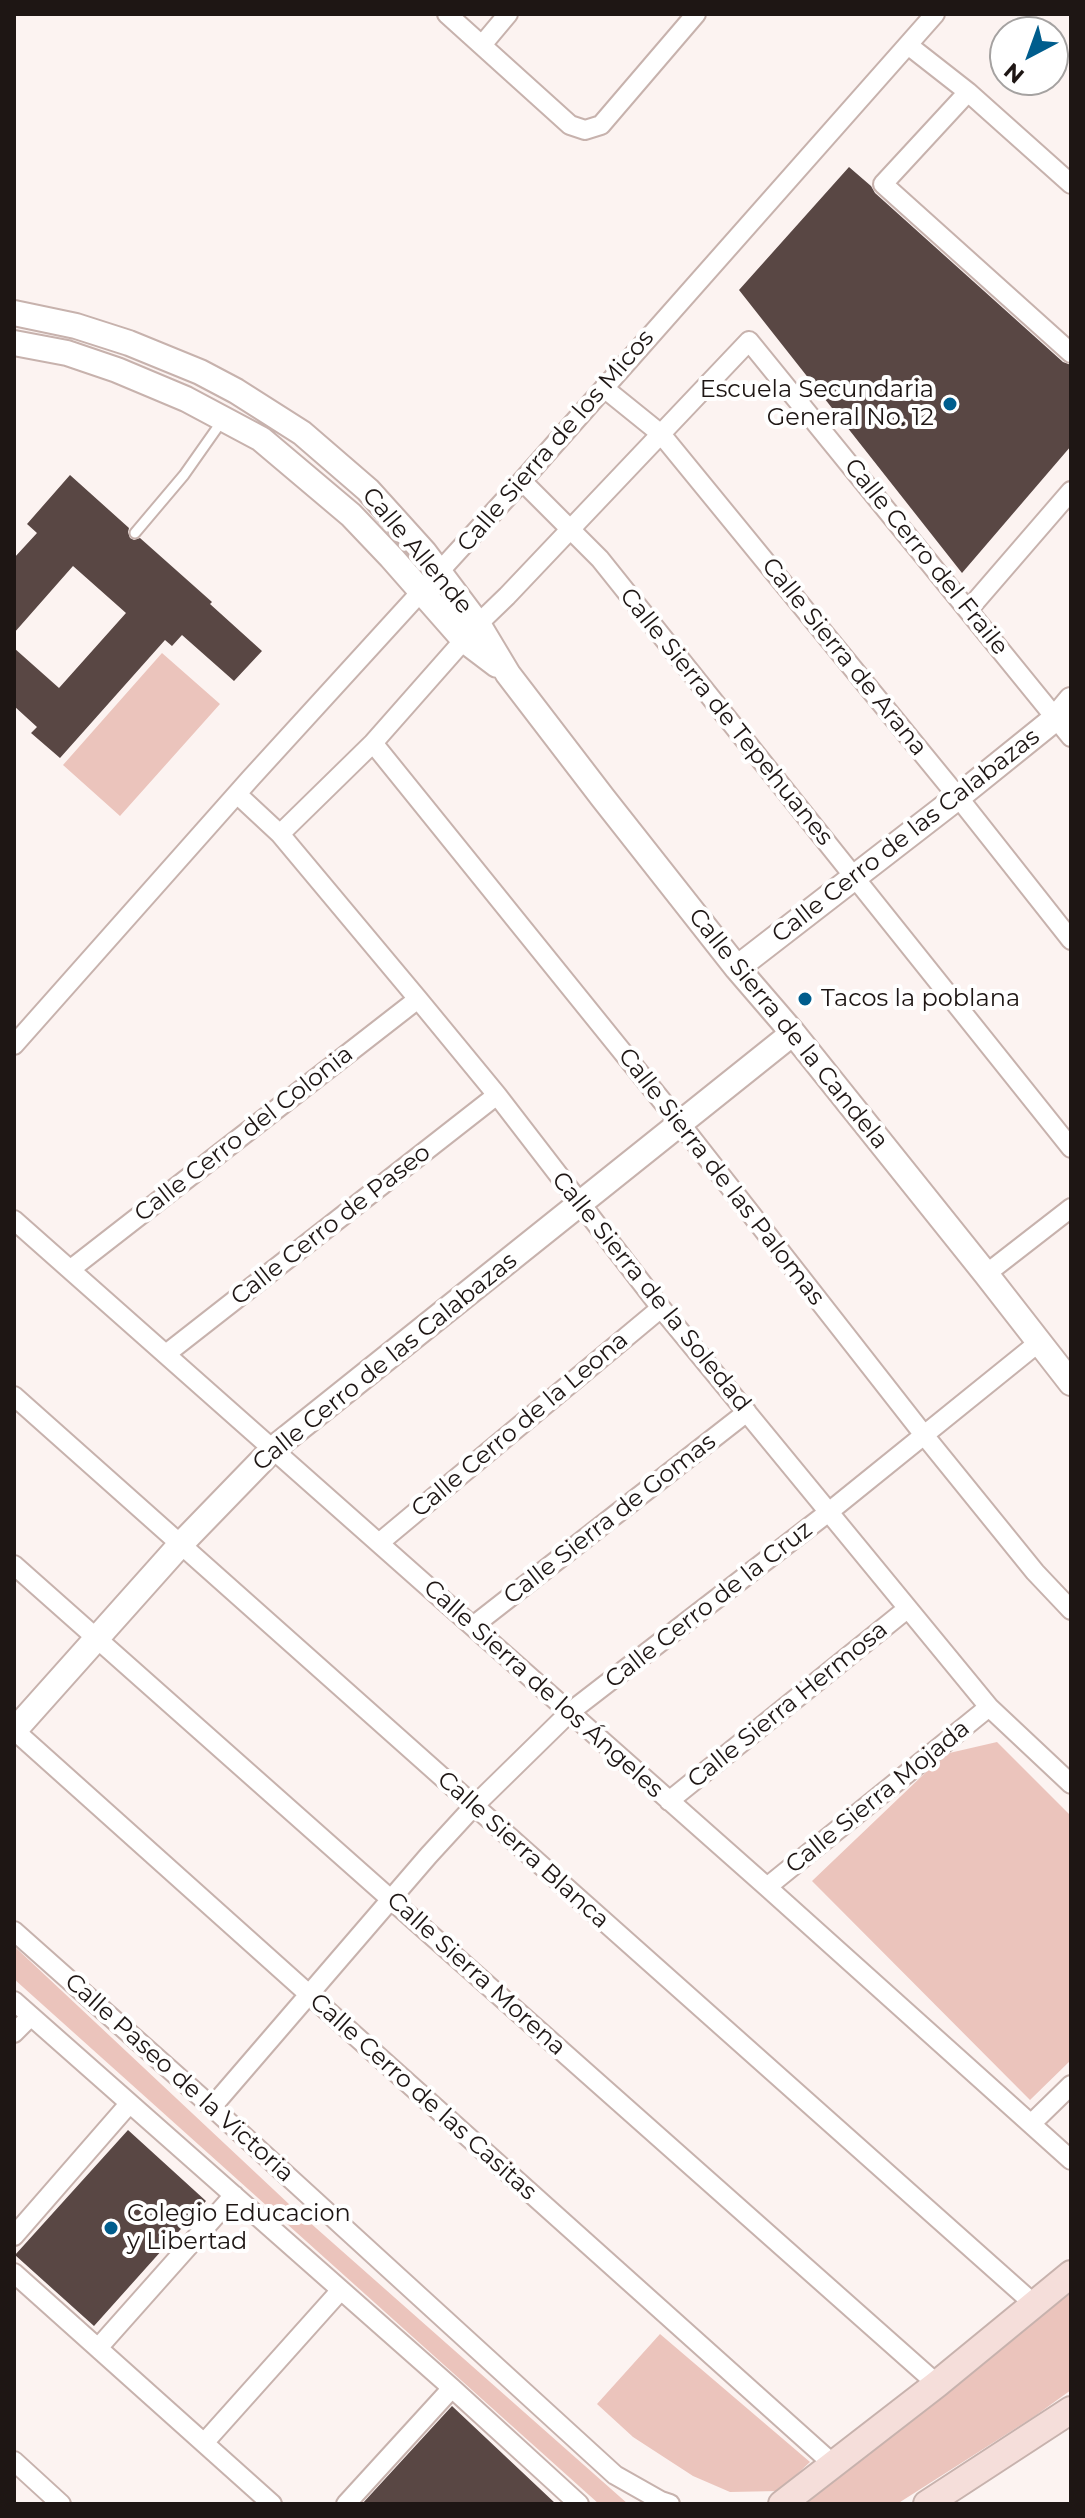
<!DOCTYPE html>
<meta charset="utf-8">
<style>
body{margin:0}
#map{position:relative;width:1085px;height:2518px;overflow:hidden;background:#fcf3f1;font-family:Montserrat,sans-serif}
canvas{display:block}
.frame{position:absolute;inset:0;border:16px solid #1e1614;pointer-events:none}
.north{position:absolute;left:989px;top:16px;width:80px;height:80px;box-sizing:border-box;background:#fff;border:2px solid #a5a2a1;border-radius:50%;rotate:221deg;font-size:22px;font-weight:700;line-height:32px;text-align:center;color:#1e1614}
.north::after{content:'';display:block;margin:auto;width:28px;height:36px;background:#005d8d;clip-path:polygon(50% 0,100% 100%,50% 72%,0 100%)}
</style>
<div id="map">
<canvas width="1085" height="2518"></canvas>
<div class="frame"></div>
<div class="north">N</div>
</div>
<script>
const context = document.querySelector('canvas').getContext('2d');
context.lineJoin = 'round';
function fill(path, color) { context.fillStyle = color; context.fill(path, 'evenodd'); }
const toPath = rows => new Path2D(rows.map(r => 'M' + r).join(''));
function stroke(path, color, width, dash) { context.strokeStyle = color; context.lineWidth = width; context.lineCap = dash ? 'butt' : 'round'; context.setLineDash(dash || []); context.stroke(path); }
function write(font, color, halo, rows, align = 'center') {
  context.font = font + ' Montserrat,sans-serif'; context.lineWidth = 8; context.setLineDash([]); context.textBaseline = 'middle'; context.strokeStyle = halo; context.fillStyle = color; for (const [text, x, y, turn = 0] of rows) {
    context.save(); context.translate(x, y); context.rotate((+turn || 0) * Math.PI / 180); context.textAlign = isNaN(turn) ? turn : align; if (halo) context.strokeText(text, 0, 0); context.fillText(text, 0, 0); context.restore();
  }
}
const green = toPath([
 [162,653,220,704,120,816,63,765],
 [997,1742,1071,1816,1071,2060,1030,2100,812,1881,945,1754],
 [14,1946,290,2205,628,2504,599,2504,14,1979],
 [1071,2287,1071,2390,1035,2416,897,2504,801,2504],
 [660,2334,810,2462,779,2491,730,2492,693,2476,633,2437,597,2404]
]);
const building = toPath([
 [849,167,871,186,875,193,1063,362,1071,365,1071,446,962,573,739,290],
 [70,475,129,528,128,532,130,538,134,540,140,538,212,602,210,604,262,651,234,681,182,635,172,646,165,640,60,758,31,733,37,727,14,706,14,648,59,688,126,613,73,566,14,633,14,558,37,533,27,524],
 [128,2130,206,2201,94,2326,15,2255],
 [452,2406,556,2504,362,2504]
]);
const service = toPath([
 [135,533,184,475,222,421]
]);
const minor = toPath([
 [447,14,570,125,585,130,601,125,696,14],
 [482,45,508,14],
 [908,45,968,92,1071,184],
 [968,92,883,184,1071,353],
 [604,388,661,434,958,797,1071,940],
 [522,481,600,559,1071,1148],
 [969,609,1071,491],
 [373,743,679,1122,924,1435,1035,1572,1071,1610],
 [237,794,280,834,418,999,497,1095,661,1308,989,1707,1071,1784],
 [280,834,373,743,478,624,507,596,749,341,1071,737],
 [14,1045,250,779,522,481,935,14],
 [14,1220,767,1887,1071,2160],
 [71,1269,418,999],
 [986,1274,1071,1208],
 [166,1354,497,1095],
 [14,1396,1034,2304],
 [379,1543,661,1308],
 [14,1565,937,2384],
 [473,1626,747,1412],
 [14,1730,833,2464],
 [669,1801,907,1609],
 [767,1887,989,1707],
 [14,1931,212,2107,615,2475,661,2501,670,2504],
 [14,2001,452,2388,579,2504],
 [14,2033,31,2016],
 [212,2107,429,1855,474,1806,570,1712,830,1511,1038,1343],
 [1031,2124,1071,2085],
 [14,2236,129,2104],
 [14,2273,272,2504],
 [98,2348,234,2195],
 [204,2443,340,2291],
 [14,2461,61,2504],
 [346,2504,452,2388]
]);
const tertiary = toPath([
 [14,313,76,326,129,343,200,372,236,391,302,433,368,490,424,552,478,624,508,674,603,798,737,968,793,1033,986,1274,1071,1383],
 [14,343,67,353,117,370,186,399,261,439,351,515,391,557,464,640,497,665],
 [737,968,958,797,1056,718,1071,700],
 [14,1731,180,1545,273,1449,793,1033]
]);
const secondary = toPath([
 [782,2504,937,2384,1071,2274],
 [927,2504,1071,2410]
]);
const markers = [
 [950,404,8,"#005d8d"],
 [805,999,8,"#005d8d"],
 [111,2228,8,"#005d8d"]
];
const poiNames = [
 ["Escuela Secundaria",934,390,"right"],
 ["General No. 12",934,418,"right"],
 ["Tacos la poblana",821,999],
 ["Colegio Educacion",127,2214],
 ["y Libertad",127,2242]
];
const streetNames = [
 ["Calle Sierra de los Micos",556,441,-49],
 ["Calle Allende",417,551,50],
 ["Calle Cerro del Fraile",926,557,51],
 ["Calle Sierra de Arana",844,657,51],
 ["Calle Sierra de Tepehuanes",726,717,51],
 ["Calle Cerro de las Calabazas",906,836,-38],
 ["Calle Sierra de la Candela",788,1029,51],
 ["Calle Cerro del Colonia",244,1134,-38],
 ["Calle Sierra de las Palomas",721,1177,52],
 ["Calle Cerro de Paseo",331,1225,-38],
 ["Calle Sierra de la Soledad",651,1292,51],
 ["Calle Cerro de las Calabazas",385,1362,-39],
 ["Calle Cerro de la Leona",520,1425,-40],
 ["Calle Sierra de Gomas",610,1519,-38],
 ["Calle Cerro de la Cruz",709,1605,-38],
 ["Calle Sierra de los Ángeles",543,1689,42],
 ["Calle Sierra Hermosa",788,1705,-39],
 ["Calle Sierra Mojada",878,1797,-39],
 ["Calle Sierra Blanca",523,1850,42],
 ["Calle Sierra Morena",476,1974,42],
 ["Calle Paseo de la Victoria",179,2078,42],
 ["Calle Cerro de las Casitas",423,2097,42]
];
fill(green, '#ebc4bc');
fill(building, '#594744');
stroke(service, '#c7b2ad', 13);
stroke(minor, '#c7b2ad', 22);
stroke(tertiary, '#c7b2ad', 28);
stroke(secondary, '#c7b2ad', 30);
stroke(service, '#fff', 9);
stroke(minor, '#fff', 18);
stroke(tertiary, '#fff', 24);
stroke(secondary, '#f5deda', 26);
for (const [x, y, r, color] of markers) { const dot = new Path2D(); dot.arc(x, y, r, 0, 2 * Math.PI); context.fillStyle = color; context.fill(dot); stroke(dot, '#fff', 3); }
write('24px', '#1e1614', '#fff', poiNames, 'left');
write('24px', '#1e1614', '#fff', streetNames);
</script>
